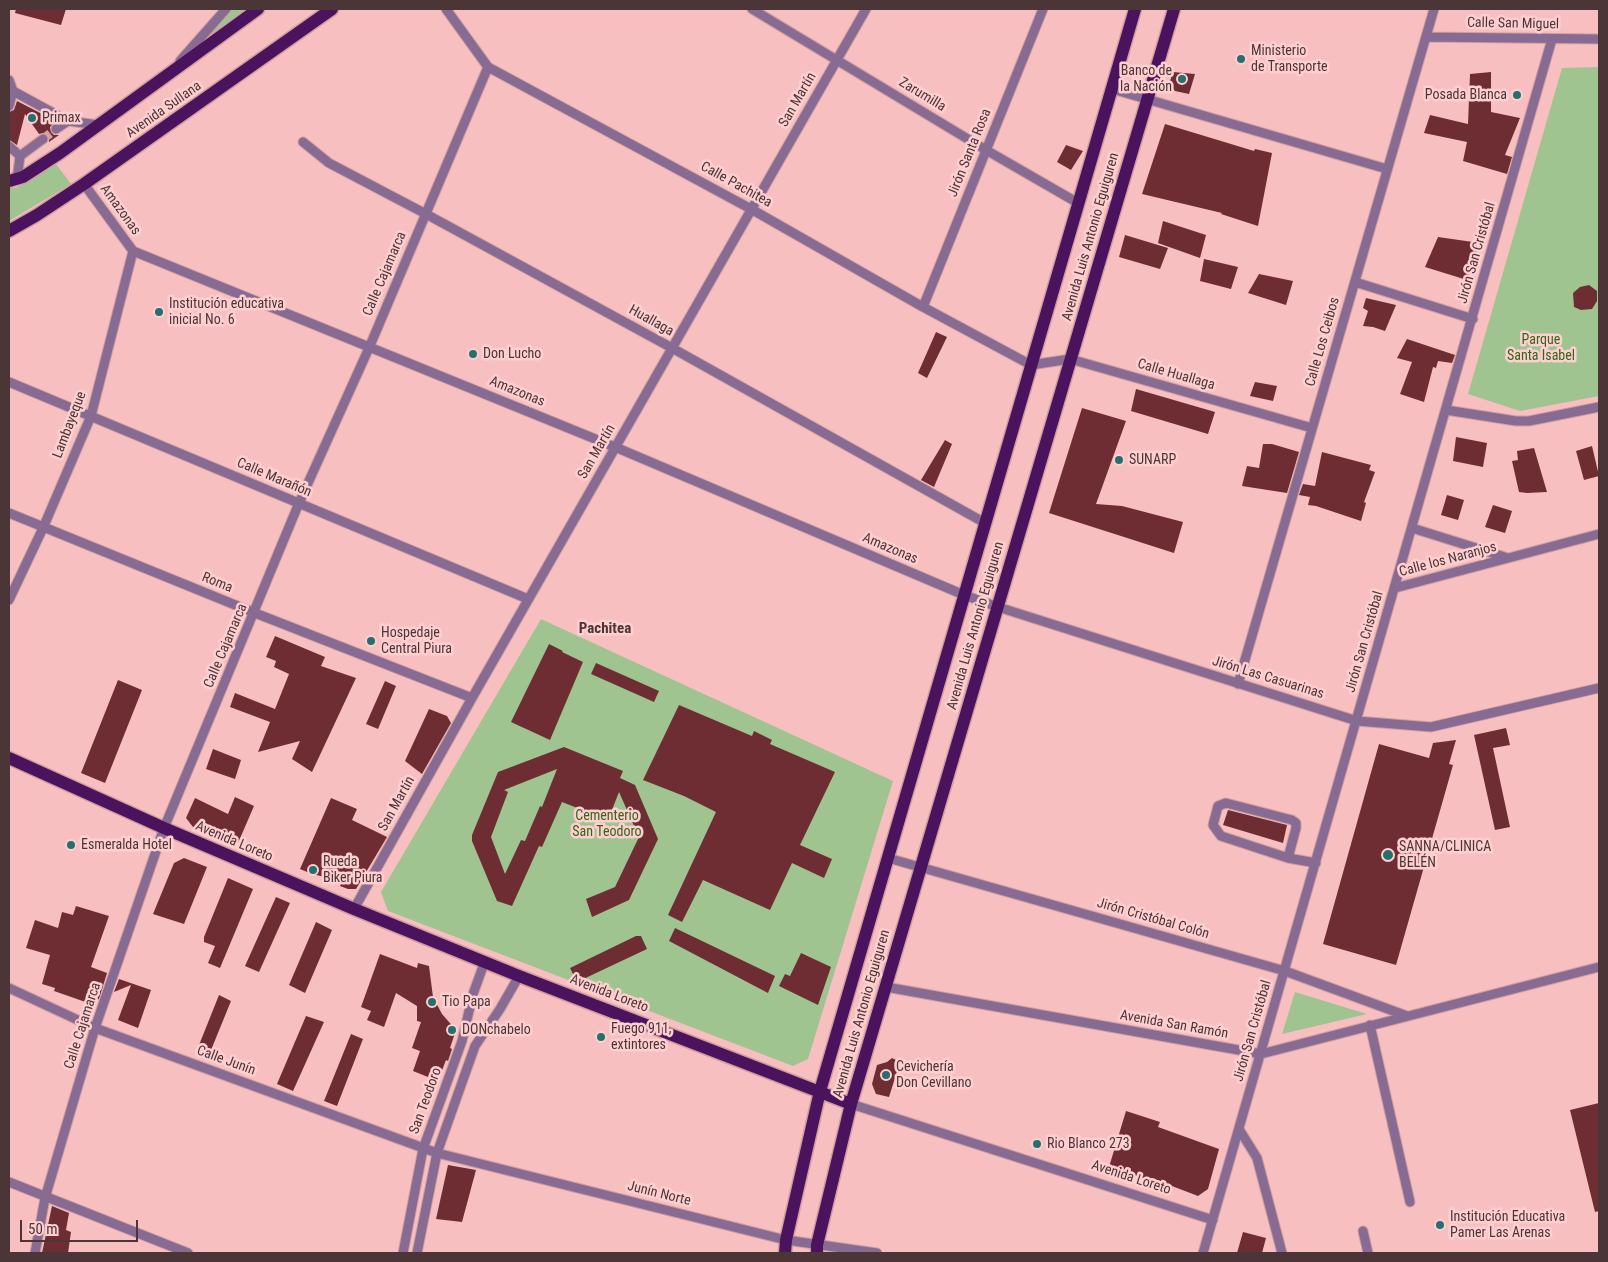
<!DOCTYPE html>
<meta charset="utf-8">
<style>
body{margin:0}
#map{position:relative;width:1608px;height:1262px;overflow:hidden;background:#f8bfc0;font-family:"Roboto Condensed",sans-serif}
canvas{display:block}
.frame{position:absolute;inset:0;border:10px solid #4c3536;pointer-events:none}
.scale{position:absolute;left:20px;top:1220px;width:118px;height:22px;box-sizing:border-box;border:2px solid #4c3536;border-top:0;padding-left:6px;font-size:15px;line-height:18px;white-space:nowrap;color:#4c3536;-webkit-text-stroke:4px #fecfd0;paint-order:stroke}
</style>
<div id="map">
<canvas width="1608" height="1262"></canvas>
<div class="frame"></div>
<div class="scale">50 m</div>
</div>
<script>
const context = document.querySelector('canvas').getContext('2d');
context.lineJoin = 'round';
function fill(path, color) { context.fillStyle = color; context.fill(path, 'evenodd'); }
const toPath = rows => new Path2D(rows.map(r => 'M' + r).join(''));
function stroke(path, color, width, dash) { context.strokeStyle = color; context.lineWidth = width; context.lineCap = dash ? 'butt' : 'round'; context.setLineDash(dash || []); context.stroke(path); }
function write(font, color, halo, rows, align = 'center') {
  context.font = font + ' "Roboto Condensed",sans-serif'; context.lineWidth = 5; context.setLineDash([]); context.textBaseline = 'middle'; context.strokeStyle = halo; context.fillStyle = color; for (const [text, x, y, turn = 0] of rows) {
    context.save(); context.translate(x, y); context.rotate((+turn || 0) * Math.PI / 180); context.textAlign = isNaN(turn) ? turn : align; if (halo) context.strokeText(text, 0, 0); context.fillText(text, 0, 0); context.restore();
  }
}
const green = toPath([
 [226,9,258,9,166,77],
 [1599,67,1599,396,1520,411,1468,394,1562,68],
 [56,164,71,184,9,221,9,188,16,188],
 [541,619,893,781,808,1059,793,1066,388,911,381,892],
 [1295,992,1367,1014,1282,1034]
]);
const building = toPath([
 [16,9,66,9,61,25,15,13],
 [1173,72,1195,74,1189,94,1175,91,1169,84],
 [1491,72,1491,112,1520,118,1505,155,1512,157,1507,174,1463,161,1467,142,1424,133,1430,115,1468,124,1470,74],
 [17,101,48,117,53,124,50,127,51,132,54,135,59,135,49,142,48,135,43,133,39,134,25,114,17,145,9,140,9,112,14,110],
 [1165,124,1254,151,1255,149,1272,153,1258,226,1221,214,1222,213,1142,194],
 [1066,145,1083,151,1071,170,1057,162],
 [1163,221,1206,235,1200,258,1158,243],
 [1125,235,1168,248,1160,269,1119,257],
 [1438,237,1480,243,1467,280,1425,267],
 [1204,259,1238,267,1231,289,1200,281],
 [1259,274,1293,281,1286,305,1248,293],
 [1589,285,1597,291,1597,301,1592,309,1581,310,1574,307,1573,293,1580,287],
 [1366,298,1396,305,1385,331,1373,327,1363,326,1368,311,1363,308],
 [936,332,947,337,927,378,918,373],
 [1407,339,1455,355,1452,363,1438,361,1436,368,1433,367,1424,402,1400,394,1412,362,1397,358],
 [1255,382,1277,386,1273,401,1250,396],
 [1136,389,1215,412,1208,434,1131,411],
 [1082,408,1126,421,1096,504,1122,506,1183,522,1174,553,1049,513],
 [1456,437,1487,443,1483,467,1453,461],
 [945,440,952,444,934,487,921,480],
 [1263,444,1272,444,1299,452,1287,493,1242,486,1247,466,1259,468],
 [1592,446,1599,476,1584,480,1576,451],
 [1534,448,1547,492,1527,493,1519,492,1512,461,1518,460,1517,451],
 [1322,452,1371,465,1369,470,1375,472,1364,502,1366,503,1361,521,1316,506,1308,505,1310,497,1299,495,1303,484,1315,486],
 [1447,495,1464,500,1458,520,1441,515],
 [1493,505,1512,511,1505,533,1485,527],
 [275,636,325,657,321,666,356,678,312,772,292,759,300,741,258,752,270,722,230,707,235,693,275,709,289,674,274,667,276,661,266,657],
 [549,644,563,651,562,652,583,662,550,740,511,722],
 [596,663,659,691,654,702,591,674],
 [118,680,142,690,105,783,81,773],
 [385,681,396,686,378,729,366,724],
 [679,705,752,736,754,731,772,740,770,744,835,772,800,845,832,859,824,878,792,863,770,910,703,880,682,922,668,915,716,812,684,796,643,780],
 [429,709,447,716,451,723,422,774,405,761],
 [1506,728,1510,745,1493,748,1510,827,1495,830,1474,735],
 [1456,740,1449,764,1453,765,1396,965,1323,944,1379,744,1429,758,1433,743],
 [564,747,623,771,620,778,635,785,658,839,629,900,592,917,586,899,615,887,639,837,619,792,608,820,562,802,542,847,539,846,512,906,497,901,472,841,472,835,498,772],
 [557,769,542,807,540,806,525,841,521,840,505,874,491,837,508,792,504,790],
 [213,749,241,760,235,779,206,769],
 [235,797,254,806,238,843,209,831,207,835,193,827,186,818,195,798,228,814],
 [331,798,357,809,352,820,387,837,356,889,348,889,340,886,342,881,312,874,300,869],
 [1228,810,1287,825,1283,843,1223,825],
 [184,858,207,867,184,924,153,914,174,863],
 [228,878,253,889,220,968,208,963,215,946,204,942,204,937],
 [276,897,290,903,259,972,245,966],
 [76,906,109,916,91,967,107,973,99,999,95,1000,94,1005,54,991,55,988,42,984,50,955,26,948,35,920,58,928,62,912,73,915],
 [316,922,332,930,305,993,289,985],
 [675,928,775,976,768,993,669,941],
 [636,936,641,936,647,949,577,982,570,968],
 [801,953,831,967,818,1005,779,986,785,974,790,976],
 [380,954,417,968,418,963,429,966,433,997,442,1014,456,1030,450,1048,452,1049,448,1061,446,1060,438,1081,413,1071,420,1051,412,1048,421,1022,417,1021,417,1006,396,993,384,1027,367,1020,371,1011,361,1007],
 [119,979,151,990,138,1028,118,1020,131,985,114,992],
 [219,995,231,1001,209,1055,197,1050],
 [306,1016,324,1022,293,1091,277,1084],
 [351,1034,363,1039,337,1106,324,1101],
 [892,1058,900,1062,889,1097,876,1094,872,1084,877,1065,887,1062],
 [1599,1103,1599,1211,1595,1212,1570,1110],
 [1126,1111,1160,1122,1158,1127,1219,1149,1208,1189,1198,1196,1164,1183,1164,1185,1109,1167],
 [448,1165,476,1170,462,1222,436,1219],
 [52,1206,69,1213,66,1230,71,1232,68,1253,42,1253],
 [1243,1232,1266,1238,1262,1253,1237,1253]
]);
const minorTunnel = toPath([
 [43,139,56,129]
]);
const minor = toPath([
 [446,9,488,67,751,209,923,307,1031,365,1070,359,1312,428],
 [752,9,986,150,1078,203],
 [1426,37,1599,39],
 [180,61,226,9],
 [9,80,13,91,9,106],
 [1112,89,1387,169],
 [13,91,68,121],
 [56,129,68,121,99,125],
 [303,142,329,163,426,214,672,348,985,523],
 [9,146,20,156],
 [17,180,20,156,43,139],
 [84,184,133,251,615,447,964,595,998,607,1357,721,1431,727,1599,688],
 [1355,282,1473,319],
 [923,307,1043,9],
 [9,382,528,599],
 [1446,410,1516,421,1529,421,1599,407],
 [9,513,255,613,472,698],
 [1412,528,1508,558],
 [1395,588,1599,534],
 [9,600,43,528,91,416,133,251],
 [1238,684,1434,9],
 [888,858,1285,971,1407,1016],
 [1288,858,1296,828,1296,823,1292,820,1226,803,1218,806,1213,825,1221,836,1288,858,1316,863],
 [354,909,472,698,866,9],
 [886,987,1261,1054,1599,967],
 [9,988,95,1028,437,1153,786,1240,877,1253],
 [1370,1025,1410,1202],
 [851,1104,1213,1220],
 [1239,1129,1257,1158,1282,1253],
 [9,1182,188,1253],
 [1363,1231,1368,1253],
 [35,1253,45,1198,95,1028,164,828,299,503,369,348,488,67],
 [403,1253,423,1149,462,1041,473,994,485,961],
 [417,1253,437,1153,475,1046,500,1009,519,976],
 [1203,1253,1552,39]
]);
const major = toPath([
 [9,181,23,177,60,153,258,9],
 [9,231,37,215,84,184,332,9],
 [9,758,164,828,354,909,519,976,851,1104],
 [785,1253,786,1240,820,1091,1135,9],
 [817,1253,817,1245,851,1104,1174,9]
]);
const markers = [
 [1241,59,5,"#246f70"],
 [1182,79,5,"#246f70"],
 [1517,95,5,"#246f70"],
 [32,118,5,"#246f70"],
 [159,312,5,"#246f70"],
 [473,354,5,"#246f70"],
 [1119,460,5,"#246f70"],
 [371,641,5,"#246f70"],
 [71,845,5,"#246f70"],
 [1388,855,6,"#246f70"],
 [313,870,5,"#246f70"],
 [432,1002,5,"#246f70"],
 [452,1030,5,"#246f70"],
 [601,1037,5,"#246f70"],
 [886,1075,5,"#246f70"],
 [1037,1144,5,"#246f70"],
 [1440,1225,5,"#246f70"]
];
const streetNames = [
 ["Calle San Miguel",1513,24,1],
 ["Zarumilla",922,95,31],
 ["San Martín",798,100,-60],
 ["Avenida Sullana",164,110,-35],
 ["Jirón Santa Rosa",970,153,-68],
 ["Calle Pachitea",736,185,29],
 ["Amazonas",120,210,54],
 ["Avenida Luis Antonio Eguiguren",1091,237,-74],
 ["Jirón San Cristóbal",1477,253,-74],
 ["Calle Cajamarca",385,274,-67],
 ["Huallaga",651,321,29],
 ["Calle Los Ceibos",1323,342,-74],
 ["Calle Huallaga",1176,375,16],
 ["Amazonas",517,392,22],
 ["Lambayeque",70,425,-69],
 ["San Martín",597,452,-60],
 ["Calle Marañón",274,478,23],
 ["Amazonas",890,549,23],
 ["Calle los Naranjos",1448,560,-15],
 ["Roma",217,583,22],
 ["Avenida Luis Antonio Eguiguren",976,626,-74],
 ["Jirón San Cristóbal",1365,642,-74],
 ["Calle Cajamarca",226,646,-67],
 ["Jirón Las Casuarinas",1268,678,17],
 ["San Martín",397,804,-61],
 ["Avenida Loreto",234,842,23],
 ["Jirón Cristóbal Colón",1153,919,16],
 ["Avenida Loreto",609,994,21],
 ["Avenida Luis Antonio Eguiguren",862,1014,-74],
 ["Avenida San Ramón",1174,1025,10],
 ["Calle Cajamarca",83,1026,-72],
 ["Jirón San Cristóbal",1253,1031,-74],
 ["Calle Junín",226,1061,20],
 ["San Teodoro",426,1101,-70],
 ["Avenida Loreto",1131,1178,18],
 ["Junín Norte",659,1194,14]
];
const poiNames = [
 ["Ministerio",1251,51],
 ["de Transporte",1251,67],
 ["Banco de",1172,71,"right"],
 ["la Nación",1172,87,"right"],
 ["Posada Blanca",1507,95,"right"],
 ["Primax",42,118],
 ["Institución educativa",169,304],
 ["inicial No. 6",169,320],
 ["Don Lucho",483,354],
 ["SUNARP",1129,460],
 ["Hospedaje",381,633],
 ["Central Piura",381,649],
 ["Esmeralda Hotel",81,845],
 ["SANNA/CLINICA",1399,847],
 ["BELÉN",1399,863],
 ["Rueda",323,862],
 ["Biker Piura",323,878],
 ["Tio Papa",442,1002],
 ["Fuego 911,",611,1029],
 ["extintores",611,1045],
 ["DONchabelo",462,1030],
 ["Cevichería",896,1067],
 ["Don Cevillano",896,1083],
 ["Rio Blanco 273",1047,1144],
 ["Institución Educativa",1450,1217],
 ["Pamer Las Arenas",1450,1233]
];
const parkNames = [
 ["Parque",1541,340],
 ["Santa Isabel",1541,356],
 ["Cementerio",607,816],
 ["San Teodoro",607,832]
];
const neighbourhoodNames = [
 ["Pachitea",605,629]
];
fill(green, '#a0c490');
fill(building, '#6e2d33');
stroke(minorTunnel, '#d6a3a4', 9, [9, 4.5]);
stroke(minor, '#cf9e9f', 11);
stroke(major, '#cf9e9f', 15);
stroke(minor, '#886b93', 9);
stroke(major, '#4b125d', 12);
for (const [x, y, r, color] of markers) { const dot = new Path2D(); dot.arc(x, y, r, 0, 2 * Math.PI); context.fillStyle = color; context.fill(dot); stroke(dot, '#fecfd0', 2); }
write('14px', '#4c3536', '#fecfd0', streetNames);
write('14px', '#4c3536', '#fecfd0', poiNames, 'left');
write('14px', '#336615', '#fecfd0', parkNames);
write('bold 15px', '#4c3536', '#fecfd0', neighbourhoodNames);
</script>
